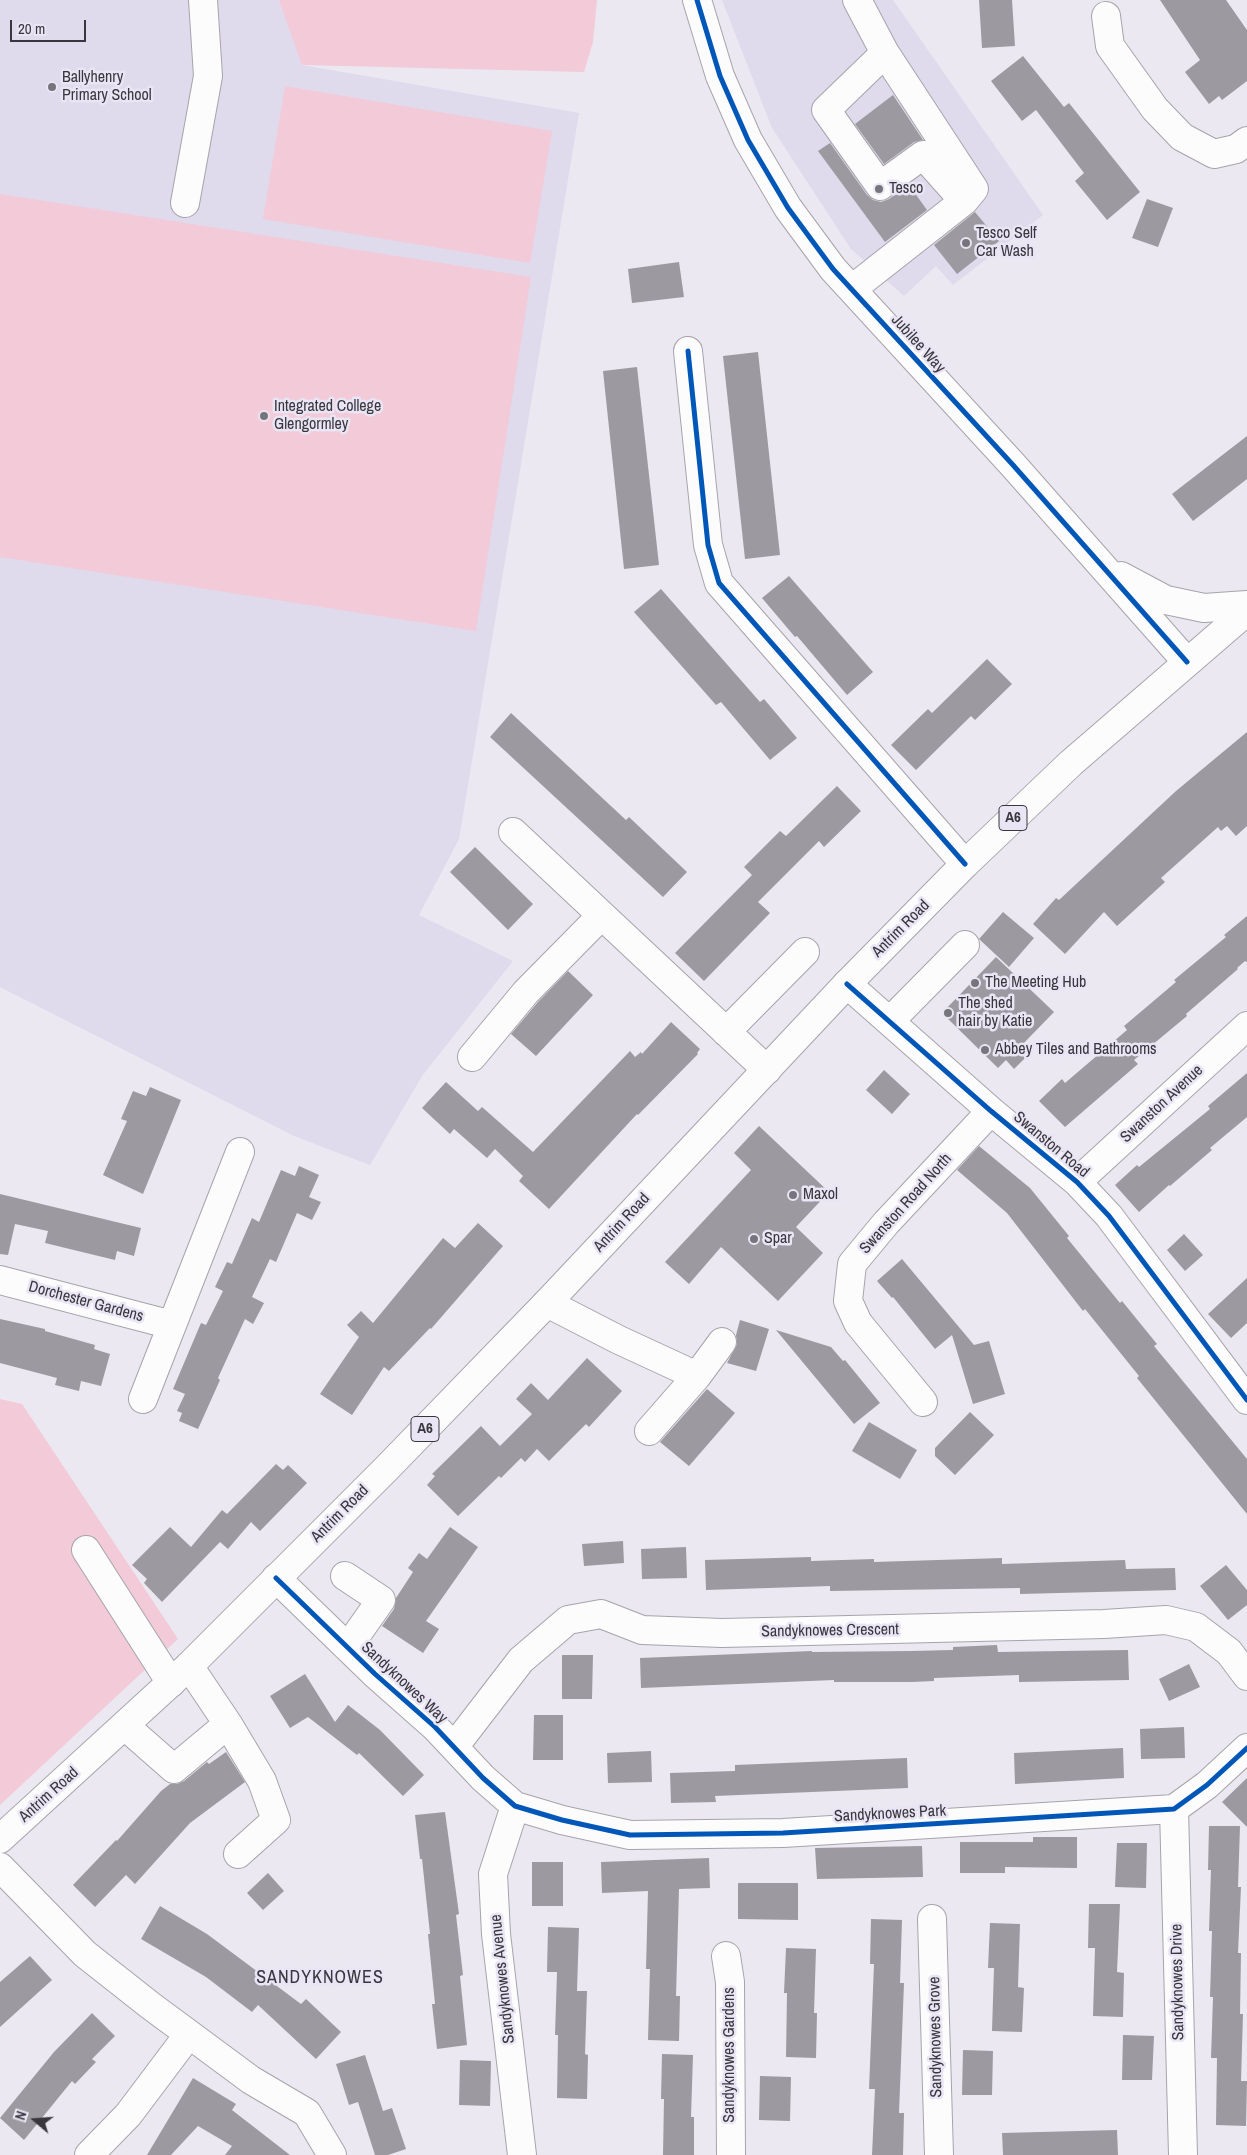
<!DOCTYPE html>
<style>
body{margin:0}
#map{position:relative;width:1247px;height:2155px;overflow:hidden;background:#ebe8f2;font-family:"Archivo Narrow",sans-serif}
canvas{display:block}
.north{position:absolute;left:10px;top:2095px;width:50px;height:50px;-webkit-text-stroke:4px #e9e5f5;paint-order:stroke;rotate:288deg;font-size:14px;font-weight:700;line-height:20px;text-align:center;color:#39373d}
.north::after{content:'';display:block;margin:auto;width:18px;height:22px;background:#39373d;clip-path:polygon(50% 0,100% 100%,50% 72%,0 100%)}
.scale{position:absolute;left:10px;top:20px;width:76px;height:22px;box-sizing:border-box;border:2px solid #39373d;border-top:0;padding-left:6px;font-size:15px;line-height:18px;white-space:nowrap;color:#39373d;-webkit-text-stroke:4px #e9e5f5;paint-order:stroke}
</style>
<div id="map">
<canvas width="1247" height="2155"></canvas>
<div class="north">N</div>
<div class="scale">20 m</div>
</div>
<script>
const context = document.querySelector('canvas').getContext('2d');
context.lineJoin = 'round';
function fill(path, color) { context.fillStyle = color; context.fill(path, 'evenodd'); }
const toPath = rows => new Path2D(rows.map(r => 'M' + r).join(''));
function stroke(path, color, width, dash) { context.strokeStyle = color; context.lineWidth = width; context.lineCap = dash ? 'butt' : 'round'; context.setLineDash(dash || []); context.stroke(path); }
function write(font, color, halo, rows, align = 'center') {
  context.font = font + ' "Archivo Narrow",sans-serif'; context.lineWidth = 5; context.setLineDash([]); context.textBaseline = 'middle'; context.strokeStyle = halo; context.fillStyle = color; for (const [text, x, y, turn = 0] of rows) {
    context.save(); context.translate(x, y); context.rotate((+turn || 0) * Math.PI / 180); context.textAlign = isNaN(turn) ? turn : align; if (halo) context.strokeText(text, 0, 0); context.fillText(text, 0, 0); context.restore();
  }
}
const built = toPath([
 [0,0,286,0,302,65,579,113,459,839,419,915,513,961,422,1076,370,1165,294,1136,0,987],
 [722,0,893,0,1043,215,953,285,936,266,904,296,851,249,772,128]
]);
const green = toPath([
 [279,0,597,0,593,42,584,72,302,65],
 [285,86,552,131,530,263,263,219],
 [0,194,531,277,476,631,0,557],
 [0,1399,22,1404,178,1639,0,1805]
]);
const building = toPath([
 [979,0,1012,0,1015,46,982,48],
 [1160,0,1226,0,1247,30,1247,81,1222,100,1219,96,1209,104,1185,72,1200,60],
 [1023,56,1064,107,1069,103,1140,192,1107,220,1075,181,1084,173,1036,110,1022,121,991,81],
 [893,95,923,140,914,142,884,164,855,124],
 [830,143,867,195,873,200,881,202,889,199,909,185,927,210,885,242,818,151],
 [1147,199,1173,208,1158,247,1132,238],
 [975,212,999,241,957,274,934,245],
 [679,262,684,297,632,303,628,269],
 [758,352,780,555,745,559,723,356],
 [637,367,659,565,624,569,603,371],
 [1247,436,1247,479,1193,521,1172,494],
 [789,576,873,672,847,695,797,636,795,637,762,598],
 [661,589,760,702,764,699,797,738,770,760,721,702,716,705,634,612],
 [987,659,1012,684,975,720,971,716,916,770,891,745,928,709,932,713],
 [511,713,626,820,629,817,687,872,663,897,490,737],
 [1247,732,1247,826,1236,836,1227,826,1221,831,1218,827,1161,878,1165,882,1117,926,1104,912,1065,954,1033,924,1056,898,1059,900,1176,791],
 [837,786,861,811,824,847,819,841,758,902,770,913,704,981,675,953,752,875,744,867,780,831,786,836],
 [475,847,533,904,508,930,450,872],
 [1003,912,1034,938,1009,967,979,939],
 [1247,916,1247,962,1245,961,1237,968,1238,969,1186,1014,1187,1016,1134,1060,1138,1064,1065,1127,1039,1101,1062,1079,1065,1083,1127,1030,1124,1026,1176,982,1174,980,1226,937,1224,935],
 [996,957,1054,1012,1021,1046,1029,1054,1014,1069,1006,1060,998,1068,942,1013],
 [568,971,593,995,536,1056,511,1034,538,1002],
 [671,1022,700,1049,697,1053,698,1054,638,1115,637,1114,549,1209,519,1181,523,1176,495,1149,487,1158,454,1129,450,1134,422,1108,446,1082,478,1111,482,1107,533,1152,630,1051,635,1057,641,1052,642,1054],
 [884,1070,910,1094,892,1114,866,1090],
 [1247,1073,1247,1117,1210,1148,1212,1150,1170,1186,1169,1185,1139,1212,1115,1185,1137,1165,1139,1167,1210,1109,1208,1106],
 [150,1087,181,1100,143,1194,103,1175,127,1121,121,1119,133,1091,146,1096],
 [759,1126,829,1192,796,1227,823,1253,778,1301,721,1247,689,1284,665,1262,751,1170,734,1153],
 [979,1146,1030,1188,1069,1236,1067,1238,1120,1303,1122,1301,1157,1344,1154,1346,1247,1459,1247,1514,1137,1378,1139,1376,1085,1309,1083,1311,1007,1213,957,1170],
 [299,1166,319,1175,309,1197,321,1202,312,1220,297,1213,276,1262,270,1259,252,1297,264,1303,253,1324,245,1319,218,1378,220,1380,198,1429,179,1421,182,1413,177,1411,185,1394,173,1389,201,1323,206,1325,223,1291,215,1287,227,1262,232,1264,252,1218,259,1222,281,1170,295,1176],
 [0,1194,141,1228,134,1256,117,1251,115,1260,45,1243,48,1231,15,1224,8,1255,0,1254],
 [478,1223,503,1246,431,1329,430,1328,389,1371,384,1367,352,1415,320,1394,359,1337,347,1325,361,1311,373,1323,443,1238,455,1248],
 [1184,1234,1203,1255,1185,1271,1167,1250],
 [902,1259,974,1345,989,1341,1005,1394,973,1404,952,1335,935,1349,893,1297,892,1298,877,1281],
 [1247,1278,1247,1323,1231,1338,1208,1314],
 [0,1319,45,1329,45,1331,95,1345,94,1349,110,1354,101,1386,81,1381,79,1391,55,1385,57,1378,0,1363],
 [740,1320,769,1329,756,1371,727,1363,737,1344,736,1335],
 [776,1330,831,1347,843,1361,845,1360,880,1403,854,1424],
 [587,1358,622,1391,589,1427,586,1424,549,1461,537,1449,525,1462,521,1458,501,1478,499,1476,458,1516,427,1485,435,1476,432,1474,481,1426,500,1446,532,1414,516,1399,531,1383,548,1400],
 [707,1389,735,1413,689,1466,660,1442],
 [970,1412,994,1435,955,1475,935,1456,935,1448],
 [869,1422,917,1450,900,1479,852,1451],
 [276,1464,283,1470,288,1465,307,1483,260,1531,251,1522,228,1549,220,1542,162,1602,144,1583,147,1579,132,1565,170,1527,191,1547,222,1510,227,1514],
 [450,1527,478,1547,426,1621,439,1629,423,1653,382,1626,394,1609,396,1598,413,1572,408,1568,419,1553,427,1559],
 [623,1541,624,1563,584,1566,582,1544],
 [686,1547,687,1578,642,1579,641,1549],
 [811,1557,811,1561,874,1559,874,1562,1002,1558,1002,1564,1125,1560,1126,1569,1175,1568,1176,1590,1020,1594,1020,1588,830,1591,830,1586,706,1590,705,1560],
 [1226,1565,1247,1590,1247,1605,1228,1620,1200,1586],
 [997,1645,998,1652,1128,1650,1129,1680,1019,1682,1019,1675,934,1678,934,1681,912,1682,834,1682,834,1680,641,1688,640,1658,812,1651,812,1652,911,1651,953,1650,953,1647],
 [562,1655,593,1655,592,1699,562,1699],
 [1189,1664,1200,1687,1169,1701,1159,1679],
 [305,1674,335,1722,348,1705,380,1730,424,1775,403,1796,359,1753,357,1755,308,1717,290,1728,270,1696],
 [534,1715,563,1715,563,1760,533,1760],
 [1184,1727,1185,1758,1141,1759,1140,1729],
 [1123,1748,1124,1778,1015,1784,1014,1753],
 [651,1751,652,1782,608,1783,607,1753],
 [226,1752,245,1782,190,1823,135,1884,126,1875,95,1907,73,1885,116,1840,117,1841,161,1791,170,1784,177,1784,184,1781,207,1762,209,1764],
 [907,1758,908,1788,715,1796,716,1802,671,1803,670,1773,735,1771,735,1765],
 [1247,1778,1247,1827,1222,1802],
 [445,1812,459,1914,456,1915,463,1975,460,1976,467,2045,437,2049,432,2004,435,2004,428,1934,430,1934,422,1859,420,1859,415,1815],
 [1209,1826,1240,1826,1238,1887,1241,1887,1238,1953,1241,1953,1240,2014,1243,2014,1241,2081,1247,2081,1246,2126,1216,2125,1217,2058,1211,2058,1213,1997,1210,1997,1212,1931,1209,1931,1211,1870,1208,1870],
 [1033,1837,1077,1837,1077,1868,1005,1867,1005,1873,960,1873,960,1842,1033,1842],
 [1117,1843,1147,1843,1146,1888,1115,1887],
 [922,1846,923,1877,817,1879,815,1848],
 [709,1858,710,1888,679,1889,676,1996,680,1996,679,2041,648,2040,650,1969,646,1969,648,1891,602,1893,601,1862],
 [532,1862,563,1862,563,1906,532,1906],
 [268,1873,284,1891,263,1910,247,1893],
 [738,1883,798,1883,798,1920,738,1919],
 [1089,1904,1120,1904,1117,1972,1124,1973,1123,2017,1093,2016,1095,1948,1088,1948],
 [160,1906,207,1934,301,2004,306,1999,341,2032,316,2059,258,2005,252,2012,206,1977,141,1939],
 [871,1919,902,1920,900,1983,904,1983,899,2113,904,2113,903,2155,872,2155,875,2089,869,2089,874,1964,870,1964],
 [990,1923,1020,1924,1018,1987,1024,1988,1022,2032,992,2031,994,1968,988,1968],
 [548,1927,579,1928,577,1991,587,1991,585,2054,588,2055,587,2099,557,2098,558,2035,555,2035,557,1972,547,1972],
 [786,1948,816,1949,814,2013,817,2013,816,2058,786,2057,787,1993,784,1993],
 [30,1956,52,1980,0,2027,0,1982],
 [92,2013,115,2036,92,2059,96,2062,75,2084,72,2081,24,2140,0,2118,54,2052],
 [1123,2035,1154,2036,1152,2080,1122,2080],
 [963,2050,993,2051,992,2095,962,2095],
 [662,2054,693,2055,691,2117,694,2117,694,2155,663,2155,664,2099,661,2099],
 [365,2055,383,2111,392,2108,406,2149,388,2155,375,2155,358,2102,349,2105,336,2064],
 [460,2060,491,2061,490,2106,459,2105],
 [760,2076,791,2077,790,2121,759,2120],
 [193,2078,236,2104,232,2110,290,2155,225,2155,232,2146,198,2126,171,2155,147,2155],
 [1117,2130,1118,2155,1003,2155,1002,2133]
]);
const minor = toPath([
 [697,0,720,76,748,140,788,208,833,269,1013,465,1187,662],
 [1106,16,1110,46,1155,109,1182,137,1214,154,1236,149,1247,141],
 [885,53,826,110,880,186,923,155,964,201],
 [185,203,208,76,203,0],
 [852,289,964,201,974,189,885,53,857,0],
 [688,351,708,545,719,583,965,864],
 [1121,576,1166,600,1204,608,1247,605],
 [513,832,767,1070],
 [847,984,991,1111,1077,1182,1109,1216,1247,1400],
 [890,1021,965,945],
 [726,1032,805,952],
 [472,1057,526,992,601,916],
 [1077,1182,1247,1026],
 [0,1280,172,1325],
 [547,1303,619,1340,697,1376],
 [143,1399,240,1152],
 [923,1402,858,1323,848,1301,852,1264,886,1223,991,1111],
 [649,1431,697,1376,722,1342],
 [86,1550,171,1683],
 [345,1576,381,1600,355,1637,346,1646],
 [276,1578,375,1674,435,1727,483,1778,515,1806,562,1820,630,1835,783,1833,1174,1809,1207,1785,1247,1748],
 [228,1724,262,1781,276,1820,238,1854],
 [125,1726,174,1769,228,1724,189,1666],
 [454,1747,521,1660,568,1620,601,1614,642,1630,722,1633,1104,1624,1166,1620,1196,1627,1229,1652,1247,1676],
 [515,1806,493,1874,496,1934,522,2155],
 [1174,1809,1183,2155],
 [0,1867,85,1954,151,2006,251,2080,307,2113,332,2155],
 [932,1919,939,2155],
 [726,1956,730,1982,731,2155],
 [89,2155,128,2115,189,2034]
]);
const major = toPath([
 [0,1839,189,1666,387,1468,547,1303,847,984,965,864,1071,763,1247,611]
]);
const cycleway = toPath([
 [697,0,720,76,748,140,788,208,833,269,1013,465,1187,662],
 [688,351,708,545,719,583,965,864],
 [847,984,991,1111,1077,1182,1109,1216,1247,1400],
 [276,1578,375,1674,435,1727,483,1778,515,1806,562,1820,630,1835,783,1833,1174,1809,1207,1785,1247,1748]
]);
const markers = [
 [52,87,5,"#77757c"],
 [879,189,5,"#77757c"],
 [966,243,5,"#77757c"],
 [264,416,5,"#77757c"],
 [975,983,5,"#77757c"],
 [948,1013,5,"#77757c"],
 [985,1050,5,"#77757c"],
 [793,1195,5,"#77757c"],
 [754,1239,5,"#77757c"]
];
const shields = [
 [1013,818,28],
 [425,1429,28]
];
const shieldNames = [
 ["A6",1013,818],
 ["A6",425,1429]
];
const poiNames = [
 ["Ballyhenry",62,78],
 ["Primary School",62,96],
 ["Tesco",889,189],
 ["Tesco Self",976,234],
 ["Car Wash",976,252],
 ["Integrated College",274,407],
 ["Glengormley",274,425],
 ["The Meeting Hub",985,983],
 ["The shed",958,1004],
 ["hair by Katie",958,1022],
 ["Abbey Tiles and Bathrooms",995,1050],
 ["Maxol",803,1195],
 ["Spar",764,1239]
];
const streetNames = [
 ["Jubilee Way",918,344,48],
 ["Antrim Road",901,929,-45],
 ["Swanston Avenue",1162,1104,-43],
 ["Swanston Road",1051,1145,40],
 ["Swanston Road North",906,1204,-48],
 ["Antrim Road",622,1223,-47],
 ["Dorchester Gardens",86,1302,15],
 ["Antrim Road",340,1514,-45],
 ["Sandyknowes Crescent",830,1631,-1],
 ["Sandyknowes Way",404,1683,43],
 ["Antrim Road",49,1795,-42],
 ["Sandyknowes Park",890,1814,-3],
 ["Sandyknowes Avenue",503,1979,-96],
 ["Sandyknowes Drive",1178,1982,-91],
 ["Sandyknowes Grove",936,2037,-91],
 ["Sandyknowes Gardens",730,2055,-90]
];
const neighbourhoodNames = [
 ["SANDYKNOWES",320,1978]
];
fill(built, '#dfdaec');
fill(green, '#f3cad8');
fill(building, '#9d99a0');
stroke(minor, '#a6a4aa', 30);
stroke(major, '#a6a4aa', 30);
stroke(minor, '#fcfcfd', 28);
stroke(major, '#fcfcfd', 28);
stroke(cycleway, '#0057b8', 5);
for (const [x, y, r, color] of markers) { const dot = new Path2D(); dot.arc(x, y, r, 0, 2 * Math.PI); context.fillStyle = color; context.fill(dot); stroke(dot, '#e9e5f5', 2); }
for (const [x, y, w] of shields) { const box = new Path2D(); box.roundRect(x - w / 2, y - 12.5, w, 25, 4); context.fillStyle = '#e9e5f5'; context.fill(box); stroke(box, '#39373d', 1); }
write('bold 15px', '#39373d', null, shieldNames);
write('16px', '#39373d', '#e9e5f5', poiNames, 'left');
write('16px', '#39373d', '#e9e5f5', streetNames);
context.letterSpacing = '1px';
write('18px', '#39373d', '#e9e5f5', neighbourhoodNames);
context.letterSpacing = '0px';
</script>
